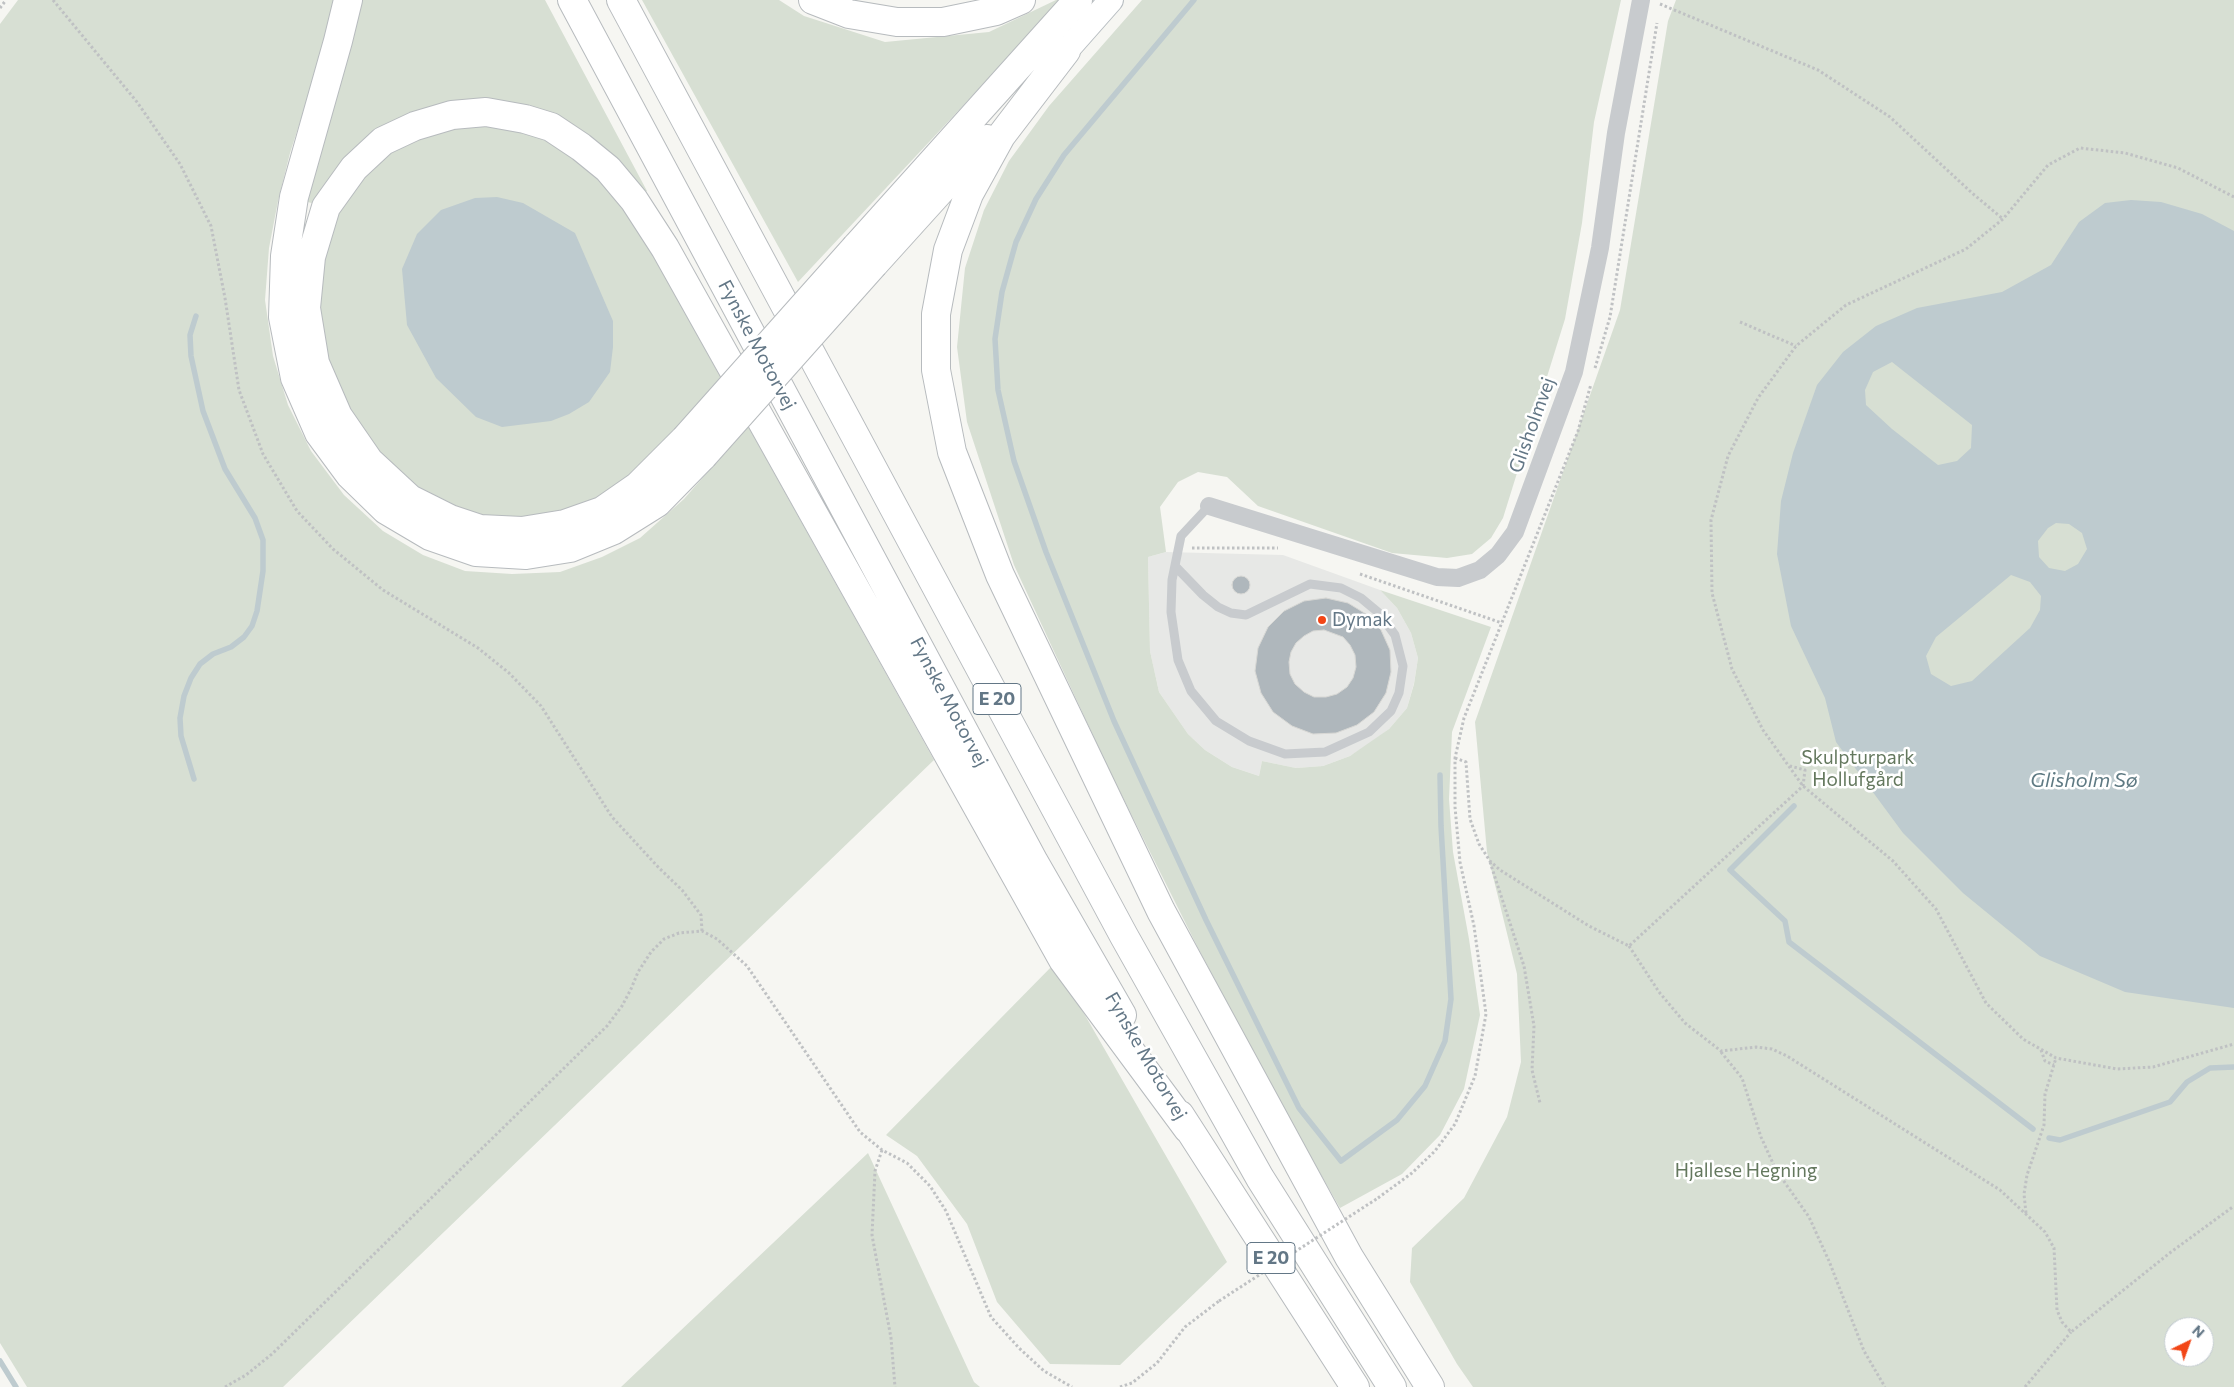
<!DOCTYPE html>
<meta charset="utf-8">
<style>
body{margin:0}
#map{position:relative;width:2234px;height:1387px;overflow:hidden;background:#f6f6f2;font-family:Commissioner,sans-serif}
canvas{display:block}
.north{position:absolute;left:2164px;top:1317px;width:50px;height:50px;box-sizing:border-box;background:#fff;border:1px solid #c1c9cf;border-radius:50%;rotate:42deg;font-size:14px;font-weight:700;line-height:20px;text-align:center;color:#637786}
.north::after{content:'';display:block;margin:auto;width:18px;height:22px;background:#f24617;clip-path:polygon(50% 0,100% 100%,50% 72%,0 100%)}
</style>
<div id="map">
<canvas width="2234" height="1387"></canvas>
<div class="north">N</div>
</div>
<script>
const context = document.querySelector('canvas').getContext('2d');
context.lineJoin = 'round';
function fill(path, color) { context.fillStyle = color; context.fill(path, 'evenodd'); }
const toPath = rows => new Path2D(rows.map(r => 'M' + r).join(''));
function stroke(path, color, width, dash) { context.strokeStyle = color; context.lineWidth = width; context.lineCap = dash ? 'butt' : 'round'; context.setLineDash(dash || []); context.stroke(path); }
function write(font, color, halo, rows, align = 'center') {
  context.font = font + ' Commissioner,sans-serif'; context.lineWidth = 5; context.setLineDash([]); context.textBaseline = 'middle'; context.strokeStyle = halo; context.fillStyle = color; for (const [text, x, y, turn = 0] of rows) {
    context.save(); context.translate(x, y); context.rotate((+turn || 0) * Math.PI / 180); context.textAlign = isNaN(turn) ? turn : align; if (halo) context.strokeText(text, 0, 0); context.fillText(text, 0, 0); context.restore();
  }
}
const built = toPath([
 [1166,552,1283,555,1380,590,1397,608,1411,633,1418,658,1414,683,1407,708,1389,729,1371,743,1350,756,1323,766,1296,768,1262,761,1259,776,1232,767,1205,750,1188,734,1159,692,1150,651,1148,557]
]);
const green = toPath([
 [18,0,334,0,325,44,290,153,278,201,269,248,265,300,273,356,288,405,311,451,344,495,383,531,423,555,465,571,512,574,560,572,602,557,640,538,684,499,748,426,934,760,283,1387,27,1387,0,1343,0,24],
 [360,0,545,0,647,191,643,193,595,142,452,105,316,204,303,201],
 [642,0,779,0,804,16,885,42,989,32,1056,0,1062,0,798,282],
 [1142,0,1621,0,1594,122,1582,223,1565,319,1503,518,1491,538,1472,554,1447,558,1392,553,1258,506,1227,477,1198,472,1178,482,1160,507,1166,552,1148,557,1150,651,1159,692,1188,734,1205,750,1232,767,1259,776,1262,761,1296,768,1323,766,1350,756,1389,729,1407,708,1414,684,1418,658,1411,633,1397,608,1380,590,1491,627,1452,732,1449,799,1453,852,1469,939,1480,1015,1464,1089,1440,1135,1402,1174,1340,1208,1289,1119,1198,948,1109,770,1014,565,967,422,957,347,965,268,984,210,1009,161,1049,106],
 [1676,0,2234,0,2234,1387,1473,1387,1457,1364,1410,1282,1412,1248,1464,1198,1507,1117,1521,1062,1517,974,1487,852,1475,722,1620,310,1668,21],
 [2174,1327,2204,1327,2204,1357,2174,1357],
 [482,125,515,129,546,139,582,162,616,194,634,219,722,380,616,491,558,516,491,521,428,497,373,449,353,418,334,378,323,336,318,295,332,222,353,189,387,155,424,137,452,129],
 [1055,963,1227,1262,1120,1365,1050,1364,997,1302,967,1224,917,1156,886,1135],
 [868,1153,974,1382,980,1387,621,1387]
]);
const water = toPath([
 [497,197,523,203,575,233,613,321,613,347,610,372,589,402,569,414,551,421,502,427,476,417,436,378,407,325,402,269,417,234,441,210,475,198],
 [2131,200,2161,202,2202,214,2234,231,2234,1008,2125,992,2040,956,1963,893,1903,833,1836,742,1825,698,1791,626,1777,554,1781,501,1793,453,1817,385,1843,352,1876,326,1917,308,2002,292,2051,265,2079,222,2105,203],
 [1892,362,1972,425,1971,448,1957,461,1938,465,1892,429,1866,405,1865,390,1873,372],
 [2056,523,2069,524,2082,533,2087,549,2078,564,2065,571,2049,568,2039,557,2038,541,2048,528],
 [2011,575,2030,582,2041,596,2040,610,2030,628,1972,681,1951,686,1931,674,1926,656,1936,637]
]);
const stream = toPath([
 [1194,0,1064,155,1036,199,1016,242,1002,292,995,339,998,390,1014,461,1046,552,1114,721,1206,920,1299,1108,1341,1161,1397,1120,1425,1086,1445,1041,1451,999,1441,826,1440,775],
 [194,779,181,736,180,718,184,696,191,678,200,664,213,654,231,647,244,637,252,626,257,611,263,571,263,540,255,518,225,469,203,411,191,356,190,335,196,316],
 [1794,806,1730,870,1785,921,1789,942,2033,1129],
 [2049,1138,2060,1140,2170,1102,2187,1082,2210,1068,2234,1067],
 [0,1361,16,1387]
]);
const building = toPath([
 '1232 585a9 9 0 1 1 18 0a9 9 0 1 1-18 0Z',
 [1326,598,1348,603,1366,614,1381,630,1390,650,1391,672,1386,693,1374,712,1357,725,1336,733,1313,734,1292,726,1273,712,1261,693,1255,671,1258,648,1268,627,1284,611,1304,601,1326,598],
 [1324,630,1343,637,1350,645,1355,655,1356,667,1353,678,1347,687,1337,694,1326,697,1314,697,1304,692,1295,684,1290,674,1289,662,1291,652,1296,643,1304,636,1313,631,1324,630]
]);
const path = toPath([
 [53,0,137,102,180,164,211,226,225,298,239,390,263,454,297,511,333,549,383,590,478,648,509,673,541,706,612,817,659,868,682,890,701,915,702,931],
 [1660,4,1818,70,1890,117,1972,193,2003,219],
 [0,8,6,0],
 [2234,197,2178,168,2125,153,2080,148,2048,165,2003,219,1966,249,1846,305,1796,346,1758,398,1728,456,1711,520,1712,593,1732,669,1763,730,1803,786,1893,861,1936,909,1986,1003,2023,1039,2056,1058,2117,1069,2153,1067,2234,1044],
 [1740,322,1796,346],
 [1595,368,1610,317,1657,23],
 [1192,548,1278,548],
 [1360,574,1502,623],
 [1455,758,1466,762,1470,819,1479,844,1490,861,1500,870,1589,926,1629,946,1803,786,1805,770,1790,766],
 [1490,862,1524,966,1534,1026,1532,1070,1540,1103],
 [1629,946,1659,992,1685,1023,1721,1051,1756,1047,1772,1049,1787,1056,2000,1190,2045,1232,2054,1248,2057,1310,2062,1322,2071,1332,2171,1252,2234,1206],
 [2041,1050,2045,1061,2054,1065],
 [1721,1052,1742,1078,1761,1137,1776,1170,1809,1217,1829,1261,1864,1351,1885,1387],
 [882,1150,875,1171,872,1235,891,1338,895,1387],
 [1378,1198,1412,1173,1435,1151,1455,1124,1475,1076,1486,1014,1474,926,1460,862,1455,807,1455,758,1464,718,1578,431,1591,384],
 [2026,1213,2024,1194,2027,1175,2044,1125,2045,1094,2056,1058],
 [225,1387,246,1375,272,1354,607,1026,622,1006,631,989,638,972,651,952,664,939,679,933,702,931,717,939,747,966,860,1132,882,1150,907,1163,930,1186,946,1211,991,1317,1019,1348,1044,1371,1072,1387],
 [1120,1387,1132,1383,1157,1363,1185,1327,1219,1301],
 [2025,1387,2071,1332]
]);
const lane = toPath([
 [1175,566,1203,595,1218,607,1231,613,1246,615,1310,584,1341,588,1361,598,1379,613,1395,635,1403,666,1399,693,1391,711,1369,732,1325,752,1285,754,1249,741,1216,721,1191,691,1178,660,1171,612,1172,580,1181,536,1209,506]
]);
const street = toPath([
 [1209,506,1437,577,1458,578,1480,570,1498,555,1515,532,1574,372,1600,248,1616,133,1641,0]
]);
const secondary = toPath([
 [1066,51,1111,0]
]);
const highway = toPath([
 [348,0,338,41,294,197,285,256,283,317,295,378,319,433,350,475,386,510,430,536,476,552,526,555,570,548,614,530,657,503,703,456],
 [572,0,1034,862,1122,1015],
 [621,0,1124,936,1260,1178,1392,1387],
 [813,0,849,14,897,22,943,22,996,11,1021,0],
 [1066,51,1001,136,969,194,948,250,936,314,936,370,952,452,1000,575,1161,911,1349,1257,1430,1387],
 [856,247,1078,0],
 [874,264,987,139],
 [685,439,638,486,602,511,565,524,522,531,480,529,450,519,410,499,369,461,338,416,315,363,306,308,311,257,326,207,354,168,383,141,415,126,452,115,486,112,525,119,551,127,581,147,608,169,634,200,665,248,1063,960,1188,1129],
 [1180,1115,1355,1387]
]);
const pathBridge = toPath([
 [1219,1301,1378,1198]
]);
const highwayBridge = toPath([
 [685,439,856,247],
 [703,456,874,264]
]);
const markers = [
 [1322,620,5,"#f24617"]
];
const shields = [
 [997,699,48],
 [1271,1258,48]
];
const shieldNames = [
 ["E 20",997,699],
 ["E 20",1271,1258]
];
const streetNames = [
 ["Fynske Motorvej",757,345,62],
 ["Glisholmvej",1532,425,-70],
 ["Fynske Motorvej",949,702,62],
 ["Fynske Motorvej",1146,1056,60]
];
const poiNames = [
 ["Dymak",1332,620]
];
const parkNames = [
 ["Skulpturpark",1858,758],
 ["Hollufgård",1858,780],
 ["Hjallese Hegning",1746,1171]
];
const waterNames = [
 ["Glisholm Sø",2084,780]
];
fill(built, '#e7e8e6');
fill(green, '#d7dfd3');
fill(water, '#becbcf');
stroke(stream, '#becbcf', 5.5);
fill(building, '#afb7bc');
stroke(building, '#d8d8d5', 1);
stroke(secondary, '#b7bdc1', 26);
stroke(highway, '#b7bbbe', 30);
stroke(path, '#bfc1c3', 3, [2.5, 2.5]);
stroke(lane, '#c8cbce', 9);
stroke(street, '#c8cbce', 18);
stroke(secondary, '#fff', 24);
stroke(highway, '#fff', 28);
stroke(highwayBridge, '#b7bbbe', 30, []);
stroke(pathBridge, '#bfc1c3', 3, [2.5, 2.5]);
stroke(highwayBridge, '#fff', 28);
for (const [x, y, r, color] of markers) { const dot = new Path2D(); dot.arc(x, y, r, 0, 2 * Math.PI); context.fillStyle = color; context.fill(dot); stroke(dot, '#fff', 2); }
for (const [x, y, w] of shields) { const box = new Path2D(); box.roundRect(x - w / 2, y - 15.5, w, 31, 4); context.fillStyle = '#fff'; context.fill(box); stroke(box, '#637786', 1); }
write('bold 18px', '#637786', null, shieldNames);
write('19px', '#637786', '#fff', streetNames);
write('19px', '#637786', '#fff', poiNames, 'left');
write('19px', '#64785e', '#fff', parkNames);
write('italic 20px', '#5f7a83', '#fff', waterNames);
</script>
